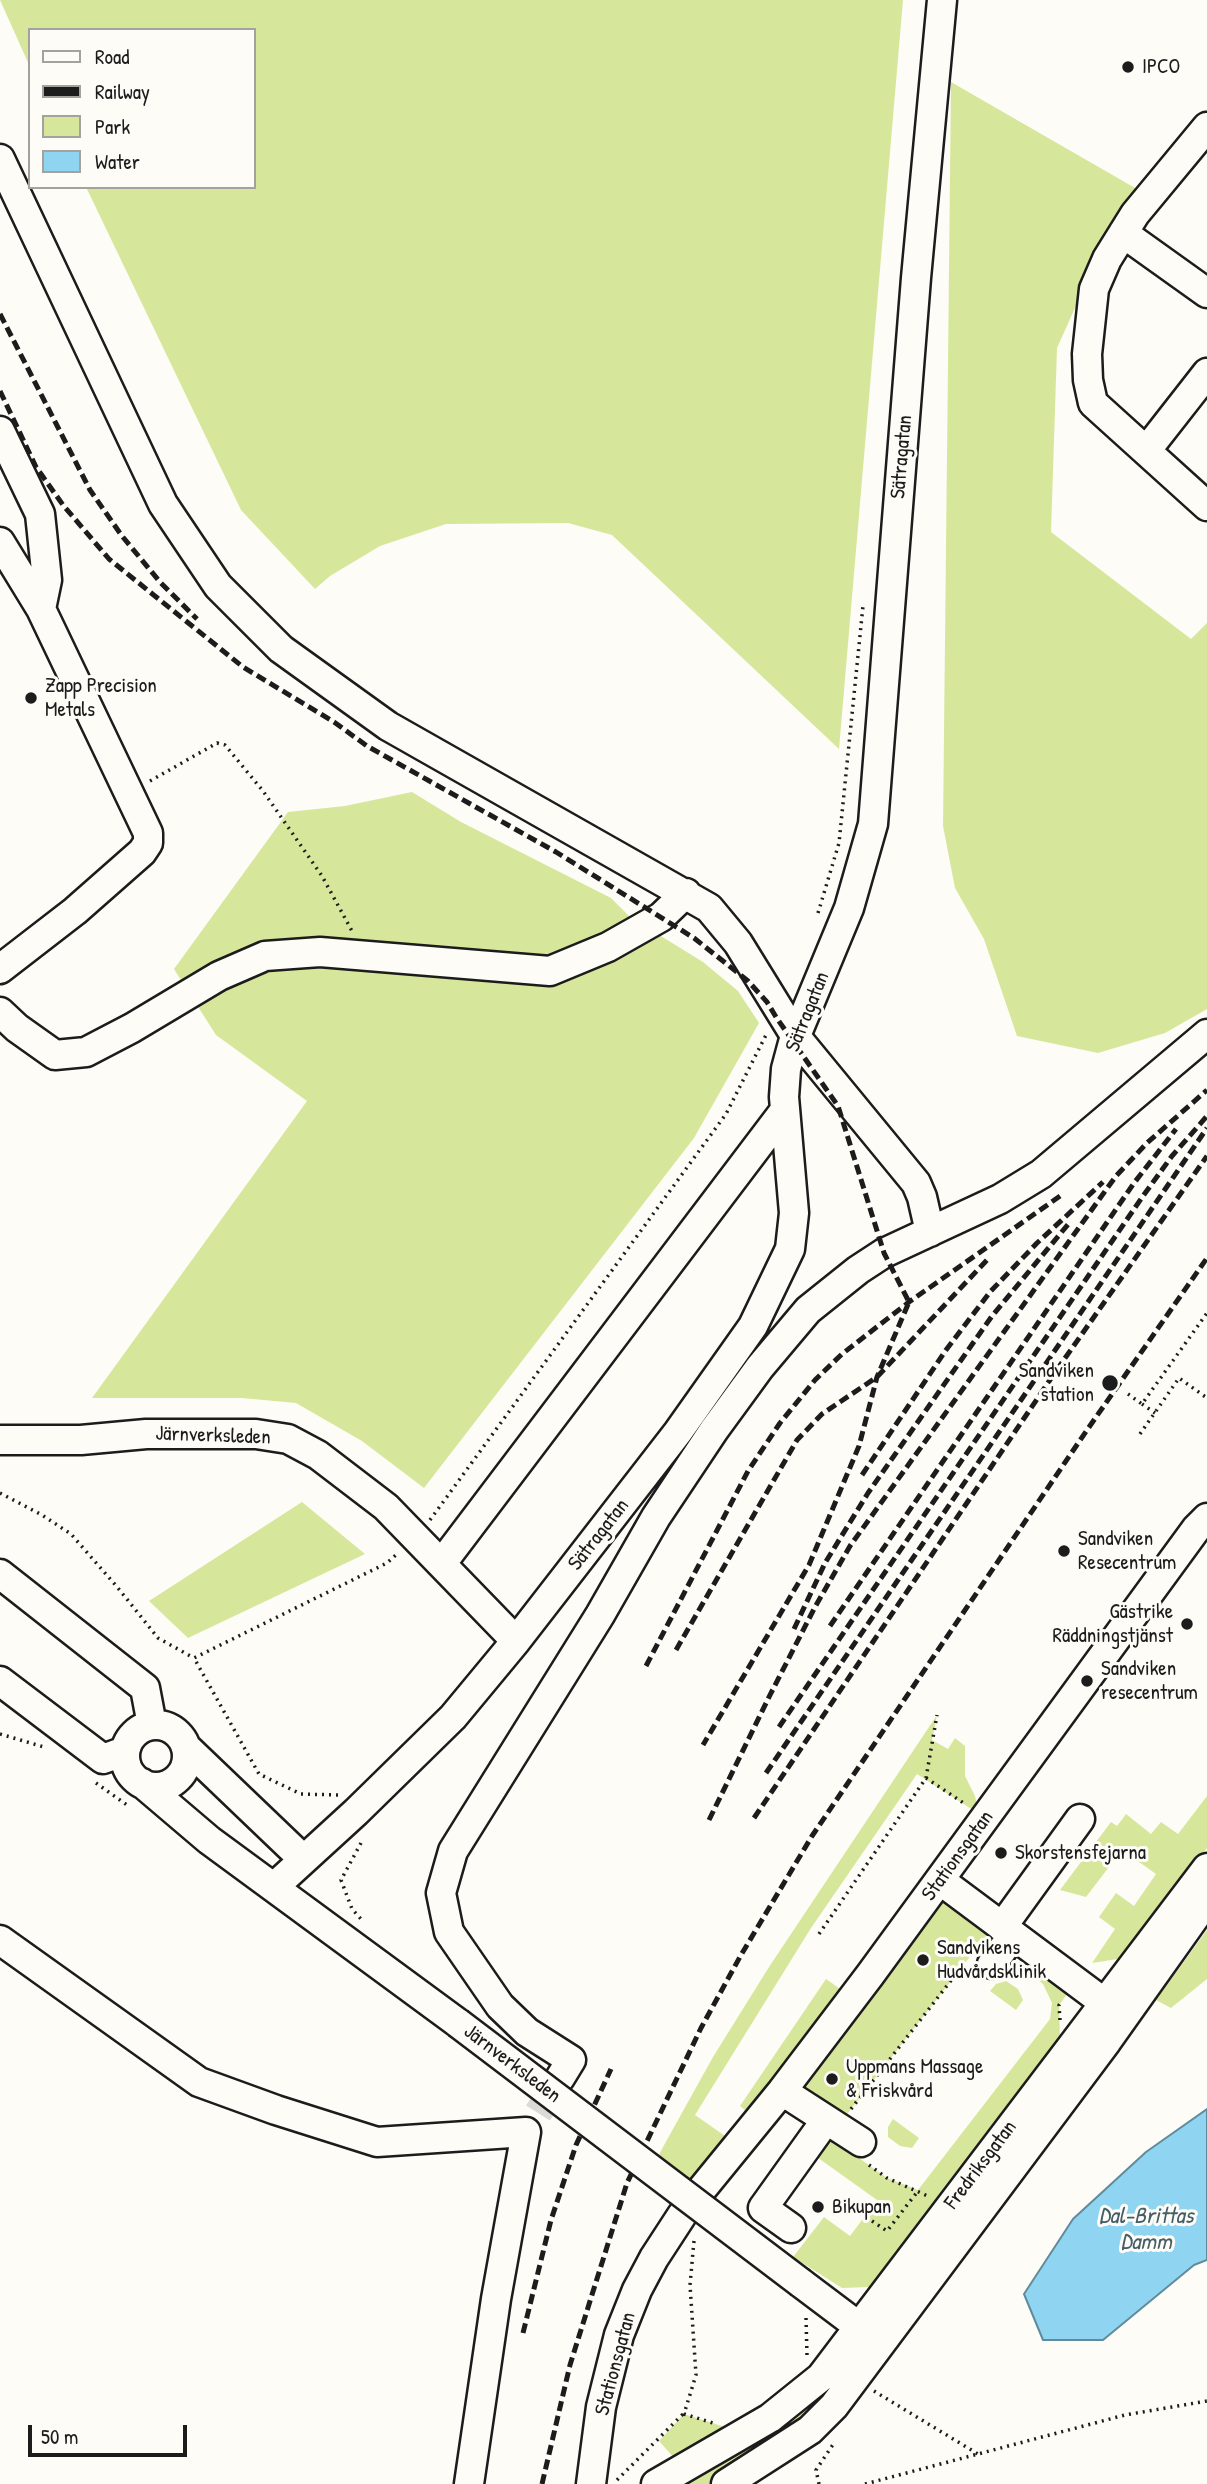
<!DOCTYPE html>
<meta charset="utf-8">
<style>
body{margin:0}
#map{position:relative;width:1207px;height:2484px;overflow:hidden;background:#fdfcf7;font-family:"Patrick Hand",sans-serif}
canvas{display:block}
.legend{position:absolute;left:28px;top:28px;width:228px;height:161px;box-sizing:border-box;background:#fdfcf7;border:2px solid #a3a29f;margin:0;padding:9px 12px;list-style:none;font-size:21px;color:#1c1c1c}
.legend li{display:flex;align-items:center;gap:14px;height:35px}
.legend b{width:35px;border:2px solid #a3a29f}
.scale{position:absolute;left:28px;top:2425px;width:159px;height:32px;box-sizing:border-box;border:4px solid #1c1c1c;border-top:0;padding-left:9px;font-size:21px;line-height:24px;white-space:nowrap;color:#1c1c1c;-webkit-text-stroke:5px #fdfcf7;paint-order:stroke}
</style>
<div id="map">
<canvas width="1207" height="2484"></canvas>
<ul class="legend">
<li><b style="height:9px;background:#fdfcf7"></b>Road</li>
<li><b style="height:9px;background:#1c1c1c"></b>Railway</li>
<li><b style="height:19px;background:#d6e79b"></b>Park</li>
<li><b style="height:19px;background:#8fd5f1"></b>Water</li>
</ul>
<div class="scale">50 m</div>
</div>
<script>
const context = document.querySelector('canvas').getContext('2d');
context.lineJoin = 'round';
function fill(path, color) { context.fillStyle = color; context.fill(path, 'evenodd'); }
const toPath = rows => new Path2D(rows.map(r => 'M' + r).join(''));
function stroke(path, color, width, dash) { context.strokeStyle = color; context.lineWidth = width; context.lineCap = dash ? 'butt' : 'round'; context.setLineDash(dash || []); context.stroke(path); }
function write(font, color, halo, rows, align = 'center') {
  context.font = font + ' "Patrick Hand",sans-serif'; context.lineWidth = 6; context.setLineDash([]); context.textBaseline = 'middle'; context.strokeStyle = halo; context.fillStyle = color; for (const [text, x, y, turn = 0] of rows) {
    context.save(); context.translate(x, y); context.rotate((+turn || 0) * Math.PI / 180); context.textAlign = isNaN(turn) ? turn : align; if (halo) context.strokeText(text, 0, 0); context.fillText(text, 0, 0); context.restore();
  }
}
const green = toPath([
 [0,0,903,0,839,749,612,535,568,523,446,524,380,546,330,576,315,589,241,510,86,187,254,187,254,30,30,30,30,67],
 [951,82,1142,192,1079,299,1057,348,1051,532,1191,639,1207,623,1207,1009,1165,1033,1098,1053,1017,1036,984,939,955,888,943,826],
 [412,792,461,822,611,898,630,917,703,962,738,991,759,1023,694,1138,424,1488,362,1441,296,1403,242,1398,92,1398,307,1101,216,1035,174,969,288,812,345,806],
 [302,1502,365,1554,188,1638,149,1601],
 [937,1715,932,1740,948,1749,955,1738,965,1746,965,1776,975,1796,979,1814,917,1774,811,1928,695,2115,738,2145,702,2189,658,2157,663,2147,713,2057,769,1967],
 [1207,1796,1207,1848,1124,1958,1092,1963,1115,1929,1099,1917,1116,1893,1134,1906,1156,1874,1122,1850,1086,1897,1060,1890,1111,1822,1117,1826,1126,1814,1151,1834,1161,1822,1178,1834],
 [944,1897,990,1931,837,2127,791,2097],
 [1207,1930,1207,1979,1171,2008,1156,2000],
 [1052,1963,1077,1981,1059,2005,1060,2039,1011,2112,889,2271,869,2287,842,2288,793,2257,824,2217,850,2236,877,2200,814,2155,828,2140,838,2143,887,2178,918,2190,1050,2019,1052,2003,1043,1984,1037,1979],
 [826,1979,853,1998,757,2120,740,2106],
 [1006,1981,1018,1989,1023,2000,1016,2010,990,1991,996,1984],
 [893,2119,919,2138,912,2148,900,2146,888,2137,888,2127],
 [855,2378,726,2484,656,2484,683,2468,659,2441,684,2414,725,2427,734,2439,800,2395]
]);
const water = toPath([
 [1207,2109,1207,2260,1194,2265,1103,2340,1043,2340,1024,2294,1073,2219,1146,2152,1207,2109]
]);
const minorTunnel = toPath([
 [538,2113,560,2078]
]);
const path = toPath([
 [150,781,217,743,225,745,263,791,322,876,352,931],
 [818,913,839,843,863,606],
 [1128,1394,1142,1404,1207,1313],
 [1142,1404,1155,1413],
 [1140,1434,1179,1378,1207,1398],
 [0,1493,42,1515,71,1534,118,1588,158,1638,194,1658],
 [430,1520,726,1114,766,1035],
 [0,1734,44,1747],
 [926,1778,965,1804],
 [96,1783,127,1805],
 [338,1795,301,1794,259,1774,194,1658,387,1563,398,1553],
 [361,1843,341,1880,352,1909,361,1919],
 [819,1934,926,1778,937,1715],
 [1060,2020,1059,2005,1062,2001],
 [851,2109,967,1960],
 [869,2165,887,2178,930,2197],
 [872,2221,887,2231,918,2191],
 [694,2241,690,2285,696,2375,684,2414,713,2423],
 [806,2318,807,2355],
 [874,2391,978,2454],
 [617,2480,683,2414],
 [819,2484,816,2470,834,2443],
 [865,2484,1125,2415,1207,2401]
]);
const minor = toPath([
 [1207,127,1135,214,1107,259,1094,289,1087,354,1088,380,1093,403,1207,506],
 [0,159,163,504,218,586,281,649,388,726,709,908,738,943,796,1037,916,1183,922,1197,930,1232],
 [1123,233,1207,293],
 [0,431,40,514,47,580,41,609],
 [1146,451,1207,373],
 [0,542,41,609,148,833,148,843,142,852,75,911,0,969],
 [0,1012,17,1028,55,1055,86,1052,132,1028,219,976,265,956,320,952,550,971,608,947,661,917,686,893],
 [0,1440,81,1440,146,1434,256,1434,288,1439,318,1455,386,1507,516,1641],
 [442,1563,785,1110],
 [0,1574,145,1688,152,1725],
 [0,1681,103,1759,125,1751],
 '125 1756a31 31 0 1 1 62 0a31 31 0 1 1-62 0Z',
 [187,1748,303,1859],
 [142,1783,209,1840,458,2023],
 [941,1881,1118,2013],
 [274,1887,356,1812,453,1717,516,1641,678,1432,753,1326,790,1249,794,1213,784,1097,786,1069,793,1043,849,908,873,824,916,278,942,0],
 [1002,1927,1080,1819],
 [0,1940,199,2082,276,2110,377,2142,526,2132,496,2299,469,2484],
 [992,1964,1013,1935],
 [560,2078,571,2060,527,2032,500,2006,449,1932,441,1893,453,1851,600,1615,656,1517,714,1430,760,1367,808,1310,858,1270,884,1253,1000,1199,1041,1174,1207,1034],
 [782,2091,861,2142],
 [702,2189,782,2091,870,1975,1196,1529,1207,1518],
 [791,2228,763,2208,826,2120],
 [801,2283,874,2338],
 [591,2484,601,2407,619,2335,637,2290,654,2258,682,2215],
 [656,2484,770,2418,821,2377,1207,1868],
 [726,2484,810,2430,834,2406,1107,2041,1207,1900]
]);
const rail = toPath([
 [0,314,90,490,122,536,160,582,197,619],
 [0,391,36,467,63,505,109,559,243,667,334,722,367,746,556,852,694,938,748,981,767,1002,776,1017,838,1106,884,1253,909,1302,877,1377,859,1446,809,1565,703,1745],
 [862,1475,946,1350,990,1292,1037,1243,1103,1182],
 [830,1626,1134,1183,1176,1129],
 [794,1629,825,1563,868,1493,992,1316,1070,1222],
 [676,1650,797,1440,822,1414,877,1377,987,1260],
 [646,1666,748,1471,780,1423,815,1380,842,1354,909,1302,1063,1194],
 [779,1727,1143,1196,1172,1156,1207,1116],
 [766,1773,1207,1128],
 [754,1818,1056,1371,1207,1156],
 [709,1820,770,1695,815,1607,850,1546,1116,1176,1147,1143,1207,1090],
 [523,2333,551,2220,576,2145,611,2069],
 [542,2484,570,2365,627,2183,701,2028,741,1955,812,1836,1087,1430,1207,1258]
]);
const minorBridge = toPath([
 [458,2023,801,2283]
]);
const markers = [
 [1128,67,7,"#1c1c1c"],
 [31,698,7,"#1c1c1c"],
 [1110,1383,9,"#1c1c1c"],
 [1064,1551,7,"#1c1c1c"],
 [1187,1624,7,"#1c1c1c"],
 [1087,1681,7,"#1c1c1c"],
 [1001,1853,7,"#1c1c1c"],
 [923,1960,7,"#1c1c1c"],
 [832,2079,7,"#1c1c1c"],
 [818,2207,7,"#1c1c1c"]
];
const poiNames = [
 ["IPCO",1142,67],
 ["Zapp Precision",45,686],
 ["Metals",45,710],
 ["Sandviken",1094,1371,"right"],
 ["station",1094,1395,"right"],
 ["Sandviken",1078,1539],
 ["Resecentrum",1078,1563],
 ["Gästrike",1173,1612,"right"],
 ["Räddningstjänst",1173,1636,"right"],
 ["Sandviken",1101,1669],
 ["resecentrum",1101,1693],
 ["Skorstensfejarna",1015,1853],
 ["Sandvikens",937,1948],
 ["Hudvårdsklinik",937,1972],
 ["Uppmans Massage",846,2067],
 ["& Friskvård",846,2091],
 ["Bikupan",832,2207]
];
const streetNames = [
 ["Sätragatan",902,457,-85],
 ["Sätragatan",808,1012,-68],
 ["Järnverksleden",213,1436,2],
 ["Sätragatan",599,1535,-52],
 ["Stationsgatan",958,1856,-54],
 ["Järnverksleden",512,2064,37],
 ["Fredriksgatan",981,2165,-53],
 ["Stationsgatan",616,2364,-75]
];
const waterNames = [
 ["Dal-Brittas",1146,2217],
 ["Damm",1146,2243]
];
fill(green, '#d6e79b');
fill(water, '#8fd5f1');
stroke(water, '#618b9c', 2);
stroke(minorTunnel, '#dbdad6', 28, [28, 14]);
stroke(minor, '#1c1c1c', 33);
stroke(path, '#1c1c1c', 3.5, [2, 5]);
stroke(minor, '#fdfcf7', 28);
stroke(rail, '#1c1c1c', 5, [10, 5]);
stroke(minorBridge, '#1c1c1c', 33, []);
stroke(minorBridge, '#fdfcf7', 28);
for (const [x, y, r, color] of markers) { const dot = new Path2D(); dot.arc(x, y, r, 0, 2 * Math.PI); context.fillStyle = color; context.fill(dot); stroke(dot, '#fdfcf7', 2.5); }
write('21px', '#1c1c1c', '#fdfcf7', poiNames, 'left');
write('21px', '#1c1c1c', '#fdfcf7', streetNames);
write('italic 23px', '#445d67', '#fdfcf7', waterNames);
</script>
